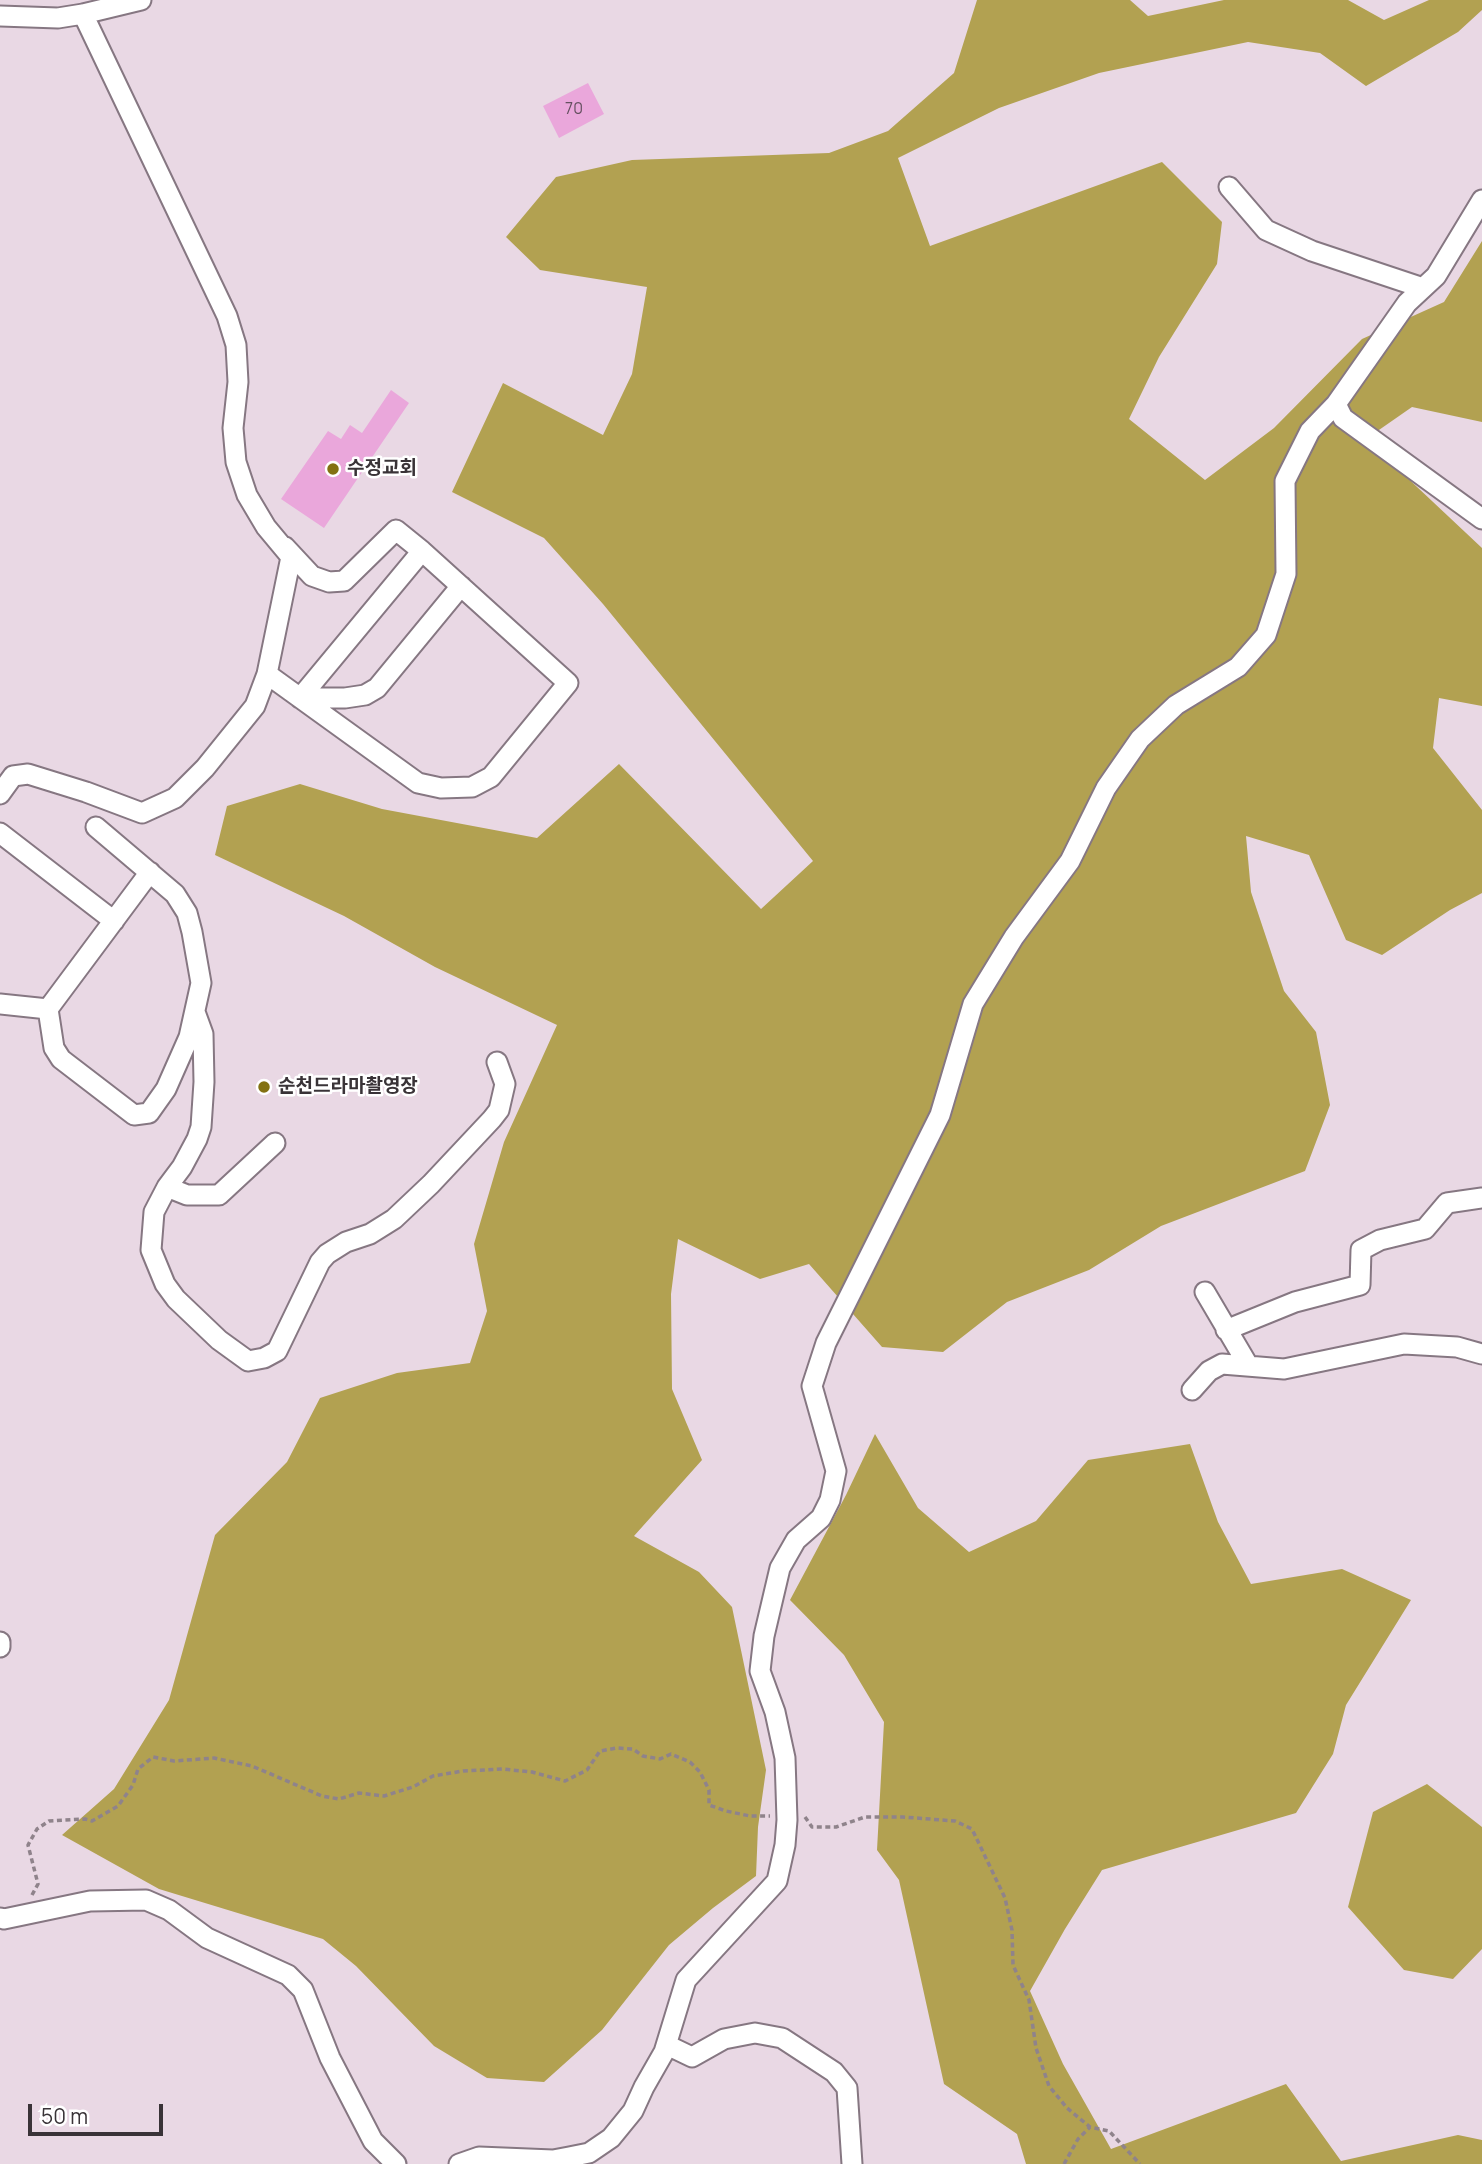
<!DOCTYPE html>
<meta charset="utf-8">
<style>
body{margin:0}
#map{position:relative;width:1482px;height:2164px;overflow:hidden;background:#e9d8e4;font-family:Manrope,sans-serif}
canvas{display:block}
.scale{position:absolute;left:28px;top:2104px;width:135px;height:32px;box-sizing:border-box;border:4px solid #393337;border-top:0;padding-left:9px;font-size:21px;line-height:24px;white-space:nowrap;color:#393337;-webkit-text-stroke:5px #fff;paint-order:stroke}
</style>
<div id="map">
<canvas width="1482" height="2164"></canvas>
<div class="scale">50 m</div>
</div>
<script>
const context = document.querySelector('canvas').getContext('2d');
context.lineJoin = 'round';
function fill(path, color) { context.fillStyle = color; context.fill(path, 'evenodd'); }
const toPath = rows => new Path2D(rows.map(r => 'M' + r).join(''));
function stroke(path, color, width, dash) { context.strokeStyle = color; context.lineWidth = width; context.lineCap = dash ? 'butt' : 'round'; context.setLineDash(dash || []); context.stroke(path); }
function write(font, color, halo, rows, align = 'center') {
  context.font = font + ' Manrope,"Noto Sans KR",sans-serif'; context.lineWidth = 5; context.setLineDash([]); context.textBaseline = 'middle'; context.strokeStyle = halo; context.fillStyle = color; for (const [text, x, y, turn = 0] of rows) {
    context.save(); context.translate(x, y); context.rotate((+turn || 0) * Math.PI / 180); context.textAlign = isNaN(turn) ? turn : align; if (halo) context.strokeText(text, 0, 0); context.fillText(text, 0, 0); context.restore();
  }
}
const forest = toPath([
 [977,0,1130,0,1148,16,1224,0,1348,0,1384,20,1429,0,1482,0,1482,10,1458,32,1366,86,1320,53,1248,42,1099,73,999,108,898,158,930,246,1162,162,1222,222,1217,264,1159,357,1129,419,1205,480,1274,428,1362,339,1444,302,1482,241,1482,422,1412,407,1366,439,1482,548,1482,706,1439,698,1433,748,1482,810,1482,893,1450,910,1382,955,1346,940,1309,855,1246,836,1251,892,1284,991,1316,1032,1330,1105,1305,1171,1161,1226,1089,1270,1007,1302,943,1352,882,1347,809,1264,760,1279,678,1239,671,1294,672,1389,702,1460,634,1536,699,1572,732,1607,766,1770,758,1827,756,1876,713,1908,669,1945,602,2030,544,2082,487,2078,434,2046,356,1966,323,1939,159,1889,62,1835,114,1789,169,1700,215,1535,287,1462,320,1398,397,1373,470,1363,487,1311,474,1244,504,1142,557,1025,435,967,344,916,215,855,227,806,300,784,382,809,537,838,619,764,761,909,813,861,603,604,544,538,452,492,503,383,603,435,632,374,647,287,540,270,506,237,556,177,632,160,829,153,888,131,954,73],
 [875,1434,918,1508,969,1552,1036,1521,1088,1460,1190,1444,1218,1522,1251,1584,1342,1569,1411,1600,1346,1705,1333,1754,1296,1813,1102,1870,1065,1929,1030,1991,1063,2064,1111,2149,1286,2084,1341,2161,1458,2135,1482,2140,1482,2164,1026,2164,1017,2134,944,2084,899,1880,877,1850,884,1722,844,1655,790,1600,846,1495],
 [1427,1784,1482,1827,1482,1949,1453,1979,1404,1970,1348,1907,1373,1812]
]);
const building = toPath([
 [588,83,604,114,559,138,543,106],
 [391,390,409,403,324,528,281,499,328,431,341,439,350,425,362,433]
]);
const path = toPath([
 [805,1817,812,1827,836,1827,865,1817,903,1817,955,1821,972,1829,1005,1898,1012,1930,1013,1965,1029,2000,1036,2048,1049,2086,1067,2108,1090,2127,1109,2131,1140,2164],
 [32,1895,38,1884,28,1845,37,1829,49,1821,85,1819,92,1821,118,1806,133,1785,138,1769,153,1757,174,1761,214,1758,252,1766,322,1796,339,1799,359,1793,384,1796,413,1787,433,1776,463,1771,502,1769,532,1772,565,1781,587,1770,600,1751,617,1748,633,1749,643,1756,660,1759,671,1754,690,1762,700,1772,709,1790,709,1805,726,1811,750,1816,770,1816],
 [1064,2164,1078,2139,1090,2127]
]);
const minor = toPath([
 [0,16,58,18,83,14,141,0],
 [1229,187,1266,230,1312,251,1423,288],
 [1482,200,1436,276,1407,303,1336,404,1343,418,1482,519],
 [267,674,418,783,441,788,472,787,491,777,568,683,422,551,396,530,344,581,329,582,312,576,285,547],
 [300,698,345,698,365,695,377,688,461,586],
 [300,698,422,551],
 [0,794,13,776,28,774,86,792,142,813,175,798,205,768,255,706,267,674,291,557,266,527,247,495,236,462,233,428,238,382,236,345,227,316,83,14],
 [0,833,114,921],
 [0,1004,48,1009,54,1048,61,1059,134,1115,149,1113,166,1089,189,1037,201,983,192,932,187,913,175,894,96,827],
 [48,1009,150,872],
 [195,1012,203,1034,204,1082,201,1127,197,1139,182,1167,167,1187,154,1212,151,1250,165,1284,176,1299,219,1340,248,1361,264,1358,277,1351,320,1262,327,1254,346,1242,370,1234,394,1219,431,1184,492,1119,499,1110,505,1084,497,1062],
 [167,1187,187,1195,219,1195,275,1143],
 [1205,1292,1248,1365],
 [1226,1330,1295,1302,1360,1285,1361,1250,1380,1240,1425,1229,1447,1203,1482,1198],
 [1192,1390,1209,1371,1222,1364,1284,1369,1404,1344,1457,1347,1482,1354],
 [0,1642,0,1647],
 [0,1918,4,1919,90,1901,146,1900,169,1910,207,1938,288,1975,303,1990,330,2058,373,2141,396,2164],
 [667,2045,692,2057,724,2039,755,2033,782,2038,834,2072,847,2088,852,2164],
 [459,2164,479,2157,553,2160,569,2157,589,2153,611,2138,633,2111,644,2087,664,2052,686,1980,777,1881,785,1845,787,1820,785,1758,775,1712,760,1671,764,1636,780,1568,796,1540,821,1518,830,1500,836,1471,812,1386,826,1343,940,1115,973,1004,1014,937,1070,861,1106,788,1140,739,1176,705,1238,667,1266,635,1286,574,1285,481,1310,431,1336,404]
]);
const markers = [
 [333,469,7,"#837112"],
 [264,1087,7,"#837112"]
];
const numberNames = [
 ["70",574,110]
];
const poiNames = [
 ["수정교회",347,469],
 ["순천드라마촬영장",278,1087]
];
fill(forest, '#b2a151');
fill(building, '#eaa7db');
stroke(minor, '#867782', 23);
stroke(path, '#8f838b', 3.5, [5, 3.5]);
stroke(minor, '#fff', 19);
for (const [x, y, r, color] of markers) { const dot = new Path2D(); dot.arc(x, y, r, 0, 2 * Math.PI); context.fillStyle = color; context.fill(dot); stroke(dot, '#fff', 2.5); }
write('16px', '#655060', null, numberNames);
write('bold 19px', '#393337', '#fff', poiNames, 'left');
</script>
